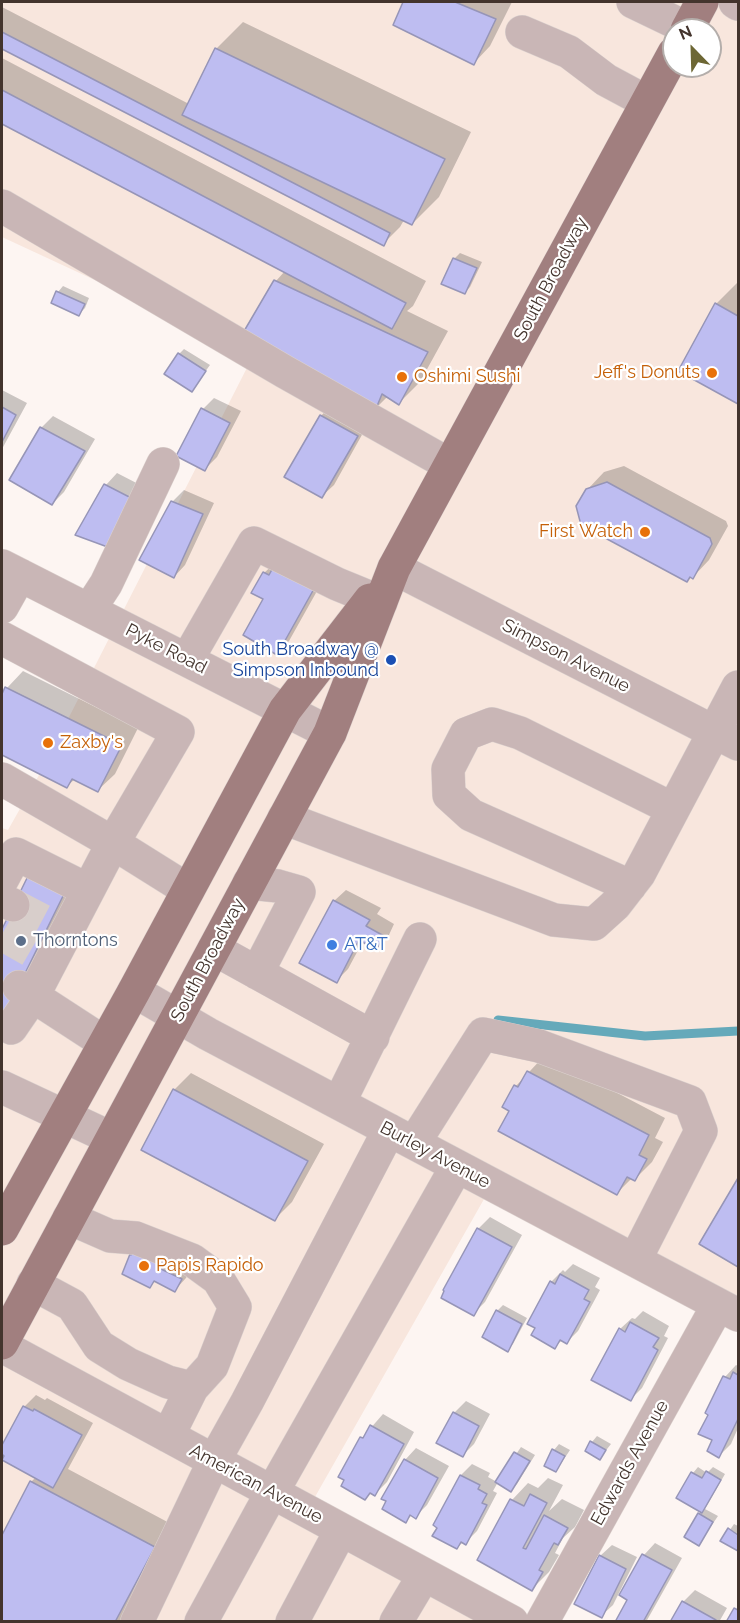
<!DOCTYPE html>
<style>
body{margin:0}
#map{position:relative;width:740px;height:1623px;overflow:hidden;background:#fdf5f2;font-family:Raleway,sans-serif}
canvas{display:block}
.frame{position:absolute;inset:0;border:3px solid #43342d;pointer-events:none}
.north{position:absolute;left:662px;top:18px;width:60px;height:60px;box-sizing:border-box;background:#fff;border:2px solid #b4aeab;border-radius:50%;rotate:337deg;font-size:16px;font-weight:700;line-height:24px;text-align:center;color:#43342d}
.north::after{content:'';display:block;margin:auto;width:21px;height:27px;background:#6d6734;clip-path:polygon(50% 0,100% 100%,50% 72%,0 100%)}
</style>
<div id="map">
<canvas width="740" height="1623"></canvas>
<div class="frame"></div>
<div class="north">N</div>
</div>
<script>
const context = document.querySelector('canvas').getContext('2d');
context.lineJoin = 'round';
function fill(path, color) { context.fillStyle = color; context.fill(path, 'evenodd'); }
const toPath = rows => new Path2D(rows.map(r => 'M' + r).join(''));
function stroke(path, color, width, dash) { context.strokeStyle = color; context.lineWidth = width; context.lineCap = dash ? 'butt' : 'round'; context.setLineDash(dash || []); context.stroke(path); }
function write(font, color, halo, rows, align = 'center') {
  context.font = font + ' Raleway,sans-serif'; context.lineWidth = 4.5; context.setLineDash([]); context.textBaseline = 'middle'; context.strokeStyle = halo; context.fillStyle = color; for (const [text, x, y, turn = 0] of rows) {
    context.save(); context.translate(x, y); context.rotate((+turn || 0) * Math.PI / 180); context.textAlign = isNaN(turn) ? turn : align; if (halo) context.strokeText(text, 0, 0); context.fillText(text, 0, 0); context.restore();
  }
}
const built = toPath([
 [2,2,738,2,738,1315,492,1185,307,1511,491,1621,2,1621,2,828,8,830,43,768,254,354,2,237],
 [674,30,710,30,710,66,674,66]
]);
const shadow = toPath([
 [405,2,512,2,490,46,474,63,395,24],
 [2,7,189,104,216,49,243,22,471,132,439,197,412,224,404,220,400,227,383,244,2,47],
 [2,58,426,281,413,306,407,311,448,331,420,382,399,403,388,396,375,409,242,337,276,281,285,271,2,122],
 [460,253,482,262,470,287,465,292,443,283,455,258],
 [737,283,738,284,738,402,680,371,716,304],
 [63,286,89,298,85,308,79,314,53,302,58,292],
 [184,349,210,365,192,390,179,354],
 [2,390,27,403,2,449],
 [214,398,241,411,217,457,205,469,203,409],
 [332,404,368,424,334,485,322,496,321,416],
 [53,416,95,439,64,492,52,504,41,428],
 [624,466,726,521,728,526,709,560,693,577,587,490,604,472],
 [117,473,150,490,124,536,106,485],
 [184,490,214,503,185,565,174,577,172,502],
 [276,562,326,575,289,641,277,653,265,599,264,573],
 [23,671,138,728,115,774,98,790,75,779,67,786,2,754,2,698,7,688],
 [80,876,6,1010,2,1008,2,933,29,877],
 [346,890,381,908,377,914,394,924,388,937,376,948,363,941,348,969,336,981,334,901],
 [545,1055,665,1118,655,1138,663,1142,652,1162,635,1179,632,1178,617,1193,516,1086],
 [191,1073,324,1144,292,1202,275,1219,174,1090],
 [738,1181,738,1266,701,1244],
 [490,1217,522,1235,485,1302,473,1314,478,1229],
 [129,1263,192,1267,186,1278,175,1290,156,1280,150,1287],
 [573,1264,600,1278,595,1287,600,1290,578,1331,567,1342,562,1340,555,1347,551,1282,563,1270,565,1272],
 [503,1305,527,1318,513,1344,507,1350,484,1337,497,1311],
 [643,1311,669,1326,664,1336,668,1338,642,1388,631,1399,620,1329,632,1318,635,1319],
 [736,1365,738,1366,738,1428,731,1444,719,1456,715,1440,725,1377],
 [36,1395,45,1400,47,1398,93,1423,68,1469,175,1526,124,1622,2,1622,2,1538,31,1482,36,1477,2,1453,2,1448,24,1407],
 [466,1401,490,1414,474,1444,463,1455,454,1413],
 [383,1414,414,1432,387,1482,375,1494,371,1492,365,1498,362,1438],
 [597,1436,611,1444,600,1458,592,1442],
 [559,1444,570,1450,556,1471,554,1450],
 [521,1447,535,1455,517,1484,511,1490,498,1482,493,1491,497,1493,477,1531,465,1543,463,1542,457,1548,461,1475,472,1464,490,1473,488,1477,497,1482],
 [416,1448,449,1466,427,1505,415,1517,412,1515,406,1521,405,1460],
 [698,1467,707,1473,713,1467,725,1474,705,1509,718,1516,699,1544,699,1514,702,1511,693,1473],
 [548,1478,563,1485,549,1511,562,1499,584,1510,575,1527,563,1538,555,1553,559,1555,549,1572,532,1589,479,1560,512,1500,528,1483,538,1488],
 [734,1524,738,1526,738,1550,723,1540],
 [655,1543,682,1558,646,1622,616,1622,629,1599,621,1594,644,1555],
 [612,1545,637,1557,613,1605,601,1616,600,1556],
 [695,1590,727,1608,719,1622,672,1622,683,1602]
]);
const stream = toPath([
 [498,1020,645,1036,738,1031]
]);
const building = toPath([
 [403,2,455,2,496,19,474,65,393,25,403,2],
 [2,32,390,233,384,246,2,49,2,32],
 [215,48,445,159,412,225,182,115,215,48],
 [2,90,406,303,392,329,2,124,2,90],
 [453,258,477,268,465,294,441,284,453,258],
 [274,280,428,352,399,405,382,394,375,411,240,338,274,280],
 [56,291,85,304,79,316,51,303,56,291],
 [715,303,738,316,738,404,678,371,715,303],
 [178,353,206,371,192,392,164,374,178,353],
 [2,407,16,415,2,442,2,407],
 [201,408,230,423,205,471,176,456,201,408],
 [320,415,358,436,322,498,284,477,320,415],
 [40,427,85,451,52,505,9,480,40,427],
 [607,482,710,538,712,544,693,579,690,577,687,582,581,525,576,506,586,489,607,482],
 [104,484,139,502,113,549,75,535,104,484],
 [171,501,203,514,174,578,139,560,171,501],
 [275,564,315,587,277,655,243,635,263,599,251,593,263,572,269,575,275,564],
 [5,687,122,745,98,792,72,779,67,788,2,755,2,694,5,687],
 [28,876,64,894,6,1012,2,1009,2,929,28,876],
 [333,900,370,920,366,926,384,936,376,950,359,940,337,983,299,963,333,900],
 [527,1071,649,1135,639,1155,647,1159,635,1181,627,1177,617,1195,498,1131,509,1111,502,1107,514,1085,518,1087,527,1071],
 [173,1089,308,1161,275,1221,141,1150,173,1089],
 [738,1178,738,1267,699,1244,738,1178],
 [477,1228,512,1247,474,1316,441,1298,444,1291,443,1290,477,1228],
 [136,1245,165,1260,161,1269,182,1279,175,1292,154,1281,150,1288,122,1274,130,1254,131,1255,136,1245],
 [560,1274,589,1290,584,1299,590,1302,567,1344,560,1340,555,1349,531,1335,535,1328,527,1324,550,1281,555,1284,560,1274],
 [496,1310,522,1324,508,1352,482,1337,496,1310],
 [630,1322,659,1338,653,1347,658,1350,631,1401,591,1380,619,1328,625,1332,630,1322],
 [733,1372,738,1375,738,1419,719,1458,707,1451,712,1440,698,1434,708,1415,705,1413,723,1376,730,1379,733,1372],
 [23,1406,33,1411,34,1409,82,1435,53,1488,2,1460,4,1456,2,1454,2,1445,23,1406],
 [453,1412,479,1426,463,1457,436,1443,453,1412],
 [370,1425,404,1444,375,1496,370,1493,365,1500,341,1486,344,1480,338,1477,360,1437,363,1438,370,1425],
 [590,1441,606,1450,600,1460,585,1451,590,1441],
 [552,1449,565,1456,556,1472,544,1466,552,1449],
 [514,1452,530,1461,511,1492,495,1482,514,1452],
 [404,1459,438,1478,416,1519,410,1515,406,1523,382,1509,386,1501,381,1499,404,1459],
 [706,1471,721,1480,702,1513,676,1498,691,1472,702,1478,706,1471],
 [460,1475,480,1485,478,1489,487,1494,482,1503,487,1505,466,1545,461,1542,457,1549,432,1536,437,1528,433,1525,460,1475],
 [30,1481,155,1547,115,1622,2,1622,2,1535,30,1481],
 [530,1494,547,1503,523,1548,526,1549,544,1515,568,1528,558,1545,554,1543,539,1570,543,1572,532,1591,477,1560,510,1499,524,1506,530,1494],
 [698,1513,713,1522,699,1546,684,1537,698,1513],
 [728,1528,738,1535,738,1551,720,1541,728,1528],
 [642,1554,672,1570,643,1622,615,1622,627,1600,619,1595,642,1554],
 [599,1555,626,1569,602,1618,574,1604,599,1555],
 [682,1601,716,1620,715,1622,670,1622,682,1601],
 [734,1608,738,1610,738,1622,726,1622,734,1608]
]);
const minorTunnel = toPath([
 [13,905,49,924],
 [2,934,35,953]
]);
const minor = toPath([
 [633,2,687,28],
 [735,2,738,4],
 [522,32,569,52,606,80,647,102],
 [2,206,285,372,450,465],
 [2,566,330,733],
 [394,568,738,744],
 [2,607,20,575],
 [89,610,106,584,163,464],
 [2,638,178,732,113,843,33,996,11,1028],
 [187,660,254,543,337,584,381,602],
 [2,779,113,843,188,890],
 [284,818,554,920,594,924,615,905,639,874,738,687],
 [2,880,16,854,88,890],
 [249,883,278,886,299,892,257,973],
 [630,886,471,815,449,795,448,769,466,734,492,724,520,733,673,809],
 [2,900,13,905],
 [214,949,373,1037],
 [19,987,105,1043],
 [134,991,208,1034,738,1315],
 [2,1087,111,1138],
 [339,1103,420,939],
 [414,1143,483,1034,539,1046,690,1102,701,1131,635,1260],
 [33,1284,72,1305,99,1346,128,1364,168,1382,192,1388,212,1366,235,1307,218,1279,192,1260,136,1238,110,1236,69,1218],
 [2,1346,512,1622],
 [168,1436,192,1388],
 [137,1622,214,1461,247,1402,389,1130],
 [201,1622,261,1512,457,1166],
 [292,1622,341,1530],
 [396,1622,424,1575],
 [542,1622,718,1305]
]);
const major = toPath([
 [687,30,702,2],
 [2,1229,134,991,285,710,370,600],
 [2,1343,330,733,394,568,674,53]
]);
const markers = [
 [712,373,6,"#e8710a"],
 [402,377,6,"#e8710a"],
 [645,532,6,"#e8710a"],
 [391,660,6,"#1a4fb4"],
 [48,743,6,"#e8710a"],
 [21,941,6,"#5c6f8a"],
 [332,945,6,"#3f7fe0"],
 [144,1266,6,"#e8710a"]
];
const streetNames = [
 ["South Broadway",551,279,-62],
 ["Pyke Road",166,649,27],
 ["Simpson Avenue",566,656,27],
 ["South Broadway",208,960,-62],
 ["Burley Avenue",435,1155,28],
 ["Edwards Avenue",630,1463,-61],
 ["American Avenue",256,1484,28]
];
const foodNames = [
 ["Jeff's Donuts",700,373,"right"],
 ["Oshimi Sushi",414,377],
 ["First Watch",633,532,"right"],
 ["Zaxby's",60,743],
 ["Papis Rapido",156,1266]
];
const transitNames = [
 ["South Broadway @",379,650],
 ["Simpson Inbound",379,671]
];
const serviceNames = [
 ["Thorntons",33,941]
];
const shopNames = [
 ["AT&T",344,945]
];
fill(built, '#f8e6dd');
fill(shadow, '#0003');
stroke(stream, '#65a9ba', 9);
fill(building, '#bebdf1');
stroke(building, '#9695b7', 1.5);
stroke(minorTunnel, '#d8cecb', 33, [33, 16]);
stroke(minor, '#dcd2cf', 34);
stroke(major, '#dcd2cf', 34);
stroke(minor, '#c9b6b6', 33);
stroke(major, '#a17f7f', 33);
for (const [x, y, r, color] of markers) { const dot = new Path2D(); dot.arc(x, y, r, 0, 2 * Math.PI); context.fillStyle = color; context.fill(dot); stroke(dot, '#fff', 2); }
write('18px', '#43342d', '#fff', streetNames);
write('18px', '#c56008', '#fff', foodNames, 'left');
write('18px', '#164399', '#fff', transitNames, 'right');
write('18px', '#4e5e75', '#fff', serviceNames, 'left');
write('18px', '#366cbe', '#fff', shopNames, 'left');
</script>
